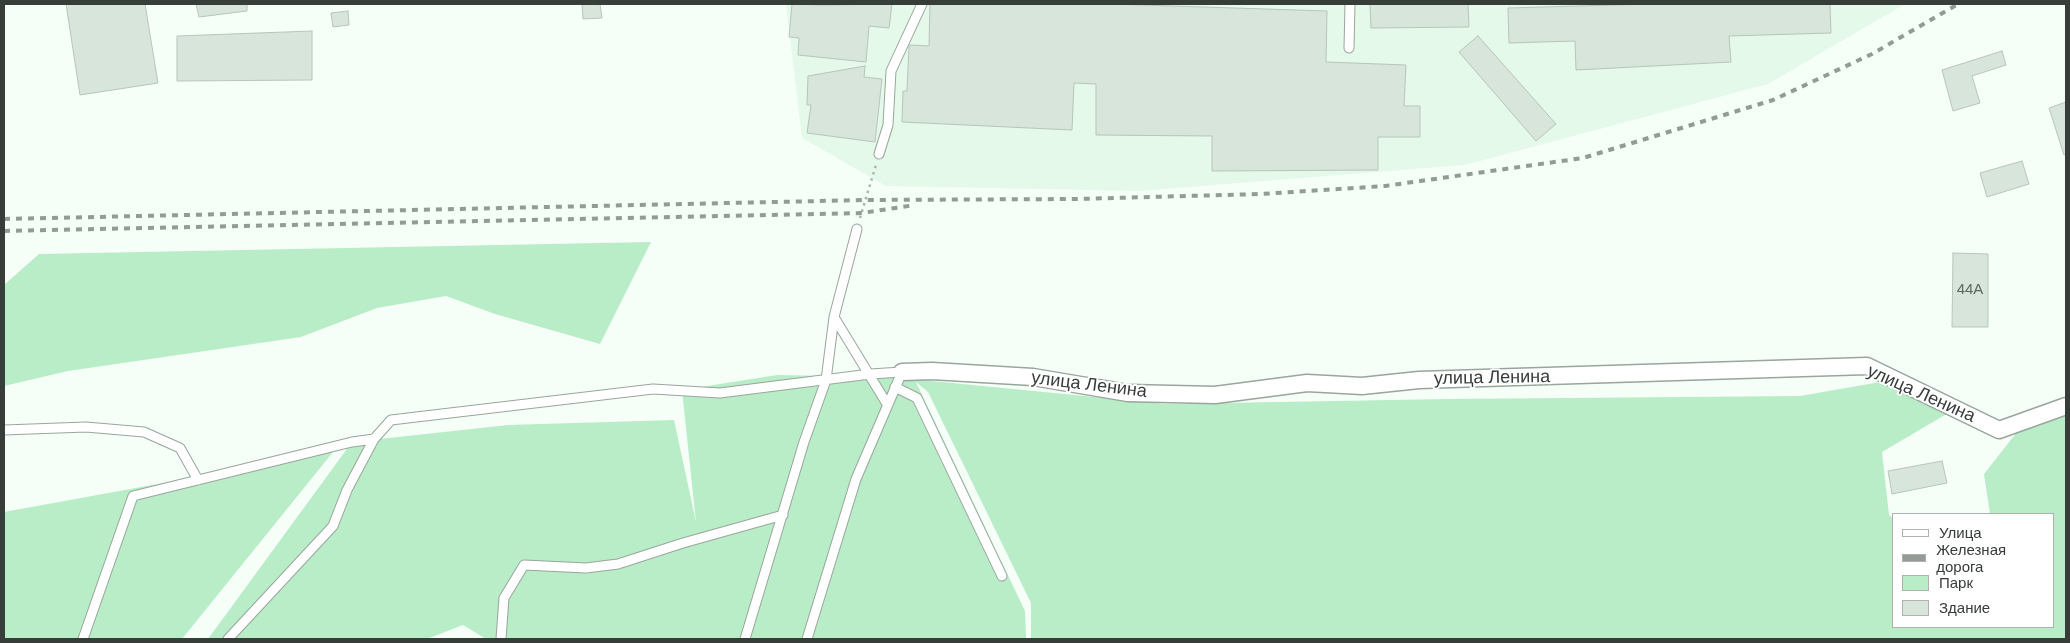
<!DOCTYPE html>
<meta charset="utf-8">
<style>
body{margin:0}
#map{position:relative;width:2070px;height:643px;overflow:hidden;background:#f6fef8;font-family:Helvetica,sans-serif}
canvas{display:block}
.frame{position:absolute;inset:0;border:5px solid #373d39;pointer-events:none}
.legend{position:absolute;left:1892px;top:513px;width:162px;height:115px;box-sizing:border-box;background:#fff;border:1px solid #afb1b0;margin:0;padding:6px 9px;list-style:none;font-size:15px;color:#373d39}
.legend li{display:flex;align-items:center;gap:10px;height:25px}
.legend b{width:25px;border:1px solid #afb1b0}
</style>
<div id="map">
<canvas width="2070" height="643"></canvas>
<div class="frame"></div>
<ul class="legend">
<li><b style="height:6px;background:#fff"></b>Улица</li>
<li><b style="height:6px;background:#949b96"></b>Железная дорога</li>
<li><b style="height:14px;background:#b8edc8"></b>Парк</li>
<li><b style="height:14px;background:#d7e5da"></b>Здание</li>
</ul>
</div>
<script>
const context = document.querySelector('canvas').getContext('2d');
context.lineJoin = 'round';
function fill(path, color) { context.fillStyle = color; context.fill(path, 'evenodd'); }
const toPath = rows => new Path2D(rows.map(r => 'M' + r).join(''));
function stroke(path, color, width, dash) { context.strokeStyle = color; context.lineWidth = width; context.lineCap = dash ? 'butt' : 'round'; context.setLineDash(dash || []); context.stroke(path); }
function write(font, color, halo, rows, align = 'center') {
  context.font = font + ' Helvetica,sans-serif'; context.lineWidth = 4; context.setLineDash([]); context.textBaseline = 'middle'; context.strokeStyle = halo; context.fillStyle = color; for (const [text, x, y, turn = 0] of rows) {
    context.save(); context.translate(x, y); context.rotate((+turn || 0) * Math.PI / 180); context.textAlign = isNaN(turn) ? turn : align; if (halo) context.strokeText(text, 0, 0); context.fillText(text, 0, 0); context.restore();
  }
}
const built = toPath([
 [786,4,1905,4,1768,84,1465,165,1139,191,886,186,802,138]
]);
const green = toPath([
 [651,242,600,344,495,314,446,296,377,308,301,337,68,371,4,386,4,285,39,254],
 [777,375,891,377,1166,404,1447,399,1800,396,1880,382,1950,412,1882,452,1889,515,1894,519,1894,627,2054,627,2054,514,1990,514,1984,474,2024,423,2066,407,2066,639,1031,639,1031,603,928,392,916,382,1025,611,1026,639,486,639,463,625,427,639,208,639,352,442,508,425,674,420,696,522,682,390],
 [333,452,182,639,4,639,4,512]
]);
const building = toPath([
 [66,4,145,4,158,83,80,95,66,4],
 [196,4,247,4,247,11,199,17,196,4],
 [582,4,600,4,602,18,583,19,582,4],
 [792,4,823,5,892,4,889,28,869,26,866,62,798,55,799,38,789,37,792,4],
 [930,4,1110,4,1327,11,1326,62,1406,65,1404,106,1420,106,1420,137,1378,137,1378,170,1212,171,1212,136,1096,135,1096,84,1074,83,1072,130,902,122,903,91,907,91,909,47,910,45,929,46,930,4],
 [1370,4,1468,4,1469,27,1371,28,1370,4],
 [1651,4,1830,4,1831,33,1729,36,1731,62,1576,70,1575,41,1509,43,1508,8,1651,4],
 [348,11,349,25,333,27,331,13,348,11],
 [312,31,312,80,177,81,177,36,312,31],
 [1478,36,1556,124,1536,141,1459,52,1478,36],
 [2002,51,2006,65,1972,76,1980,103,1953,111,1942,70,2002,51],
 [865,66,864,77,882,79,875,142,807,133,811,105,807,105,808,76,865,66],
 [2066,102,2066,154,2064,155,2049,108,2066,102],
 [2022,161,2029,184,1987,197,1980,173,2022,161],
 [1953,253,1988,254,1988,327,1952,327,1953,253],
 [1942,461,1947,483,1892,494,1888,471,1942,461]
]);
const path = toPath([
 [860,218,876,165]
]);
const lane = toPath([
 [1349,48,1350,4],
 [879,154,888,125,891,71,922,4],
 [834,317,887,404],
 [895,387,917,398,1002,576],
 [4,430,86,427,144,432,180,448,198,480],
 [83,639,133,496,352,442,374,439],
 [228,639,333,526,347,490,374,439,391,420,653,389,720,393,870,374,902,372,856,479,807,639],
 [501,639,504,598,524,565,586,568,618,564,683,543,783,515],
 [745,639,804,442,826,380,834,317,857,229]
]);
const street = toPath([
 [902,372,932,371,1033,377,1128,393,1215,395,1307,383,1362,386,1419,380,1867,366,1999,430,2066,406]
]);
const rail = toPath([
 [4,219,865,200,1076,199,1261,194,1385,186,1583,158,1773,100,1872,54,1958,4],
 [4,231,862,213,915,205]
]);
const numberNames = [
 ["44А",1970,290]
];
const streetNames = [
 ["улица Ленина",1492,378,-1],
 ["улица Ленина",1089,385,7],
 ["улица Ленина",1921,394,24]
];
fill(built, '#e4f9ea');
fill(green, '#b8edc8');
fill(building, '#d7e5da');
stroke(building, '#b7c5bb', 1);
stroke(lane, '#99a69c', 11);
stroke(street, '#99a69c', 19);
stroke(path, '#aeb5b0', 2.5, [2.5, 4]);
stroke(lane, '#fff', 9);
stroke(street, '#fff', 16);
stroke(rail, '#949b96', 4, [6, 6]);
write('15px', '#5f6761', null, numberNames);
write('18px', '#373d39', '#fff', streetNames);
</script>
